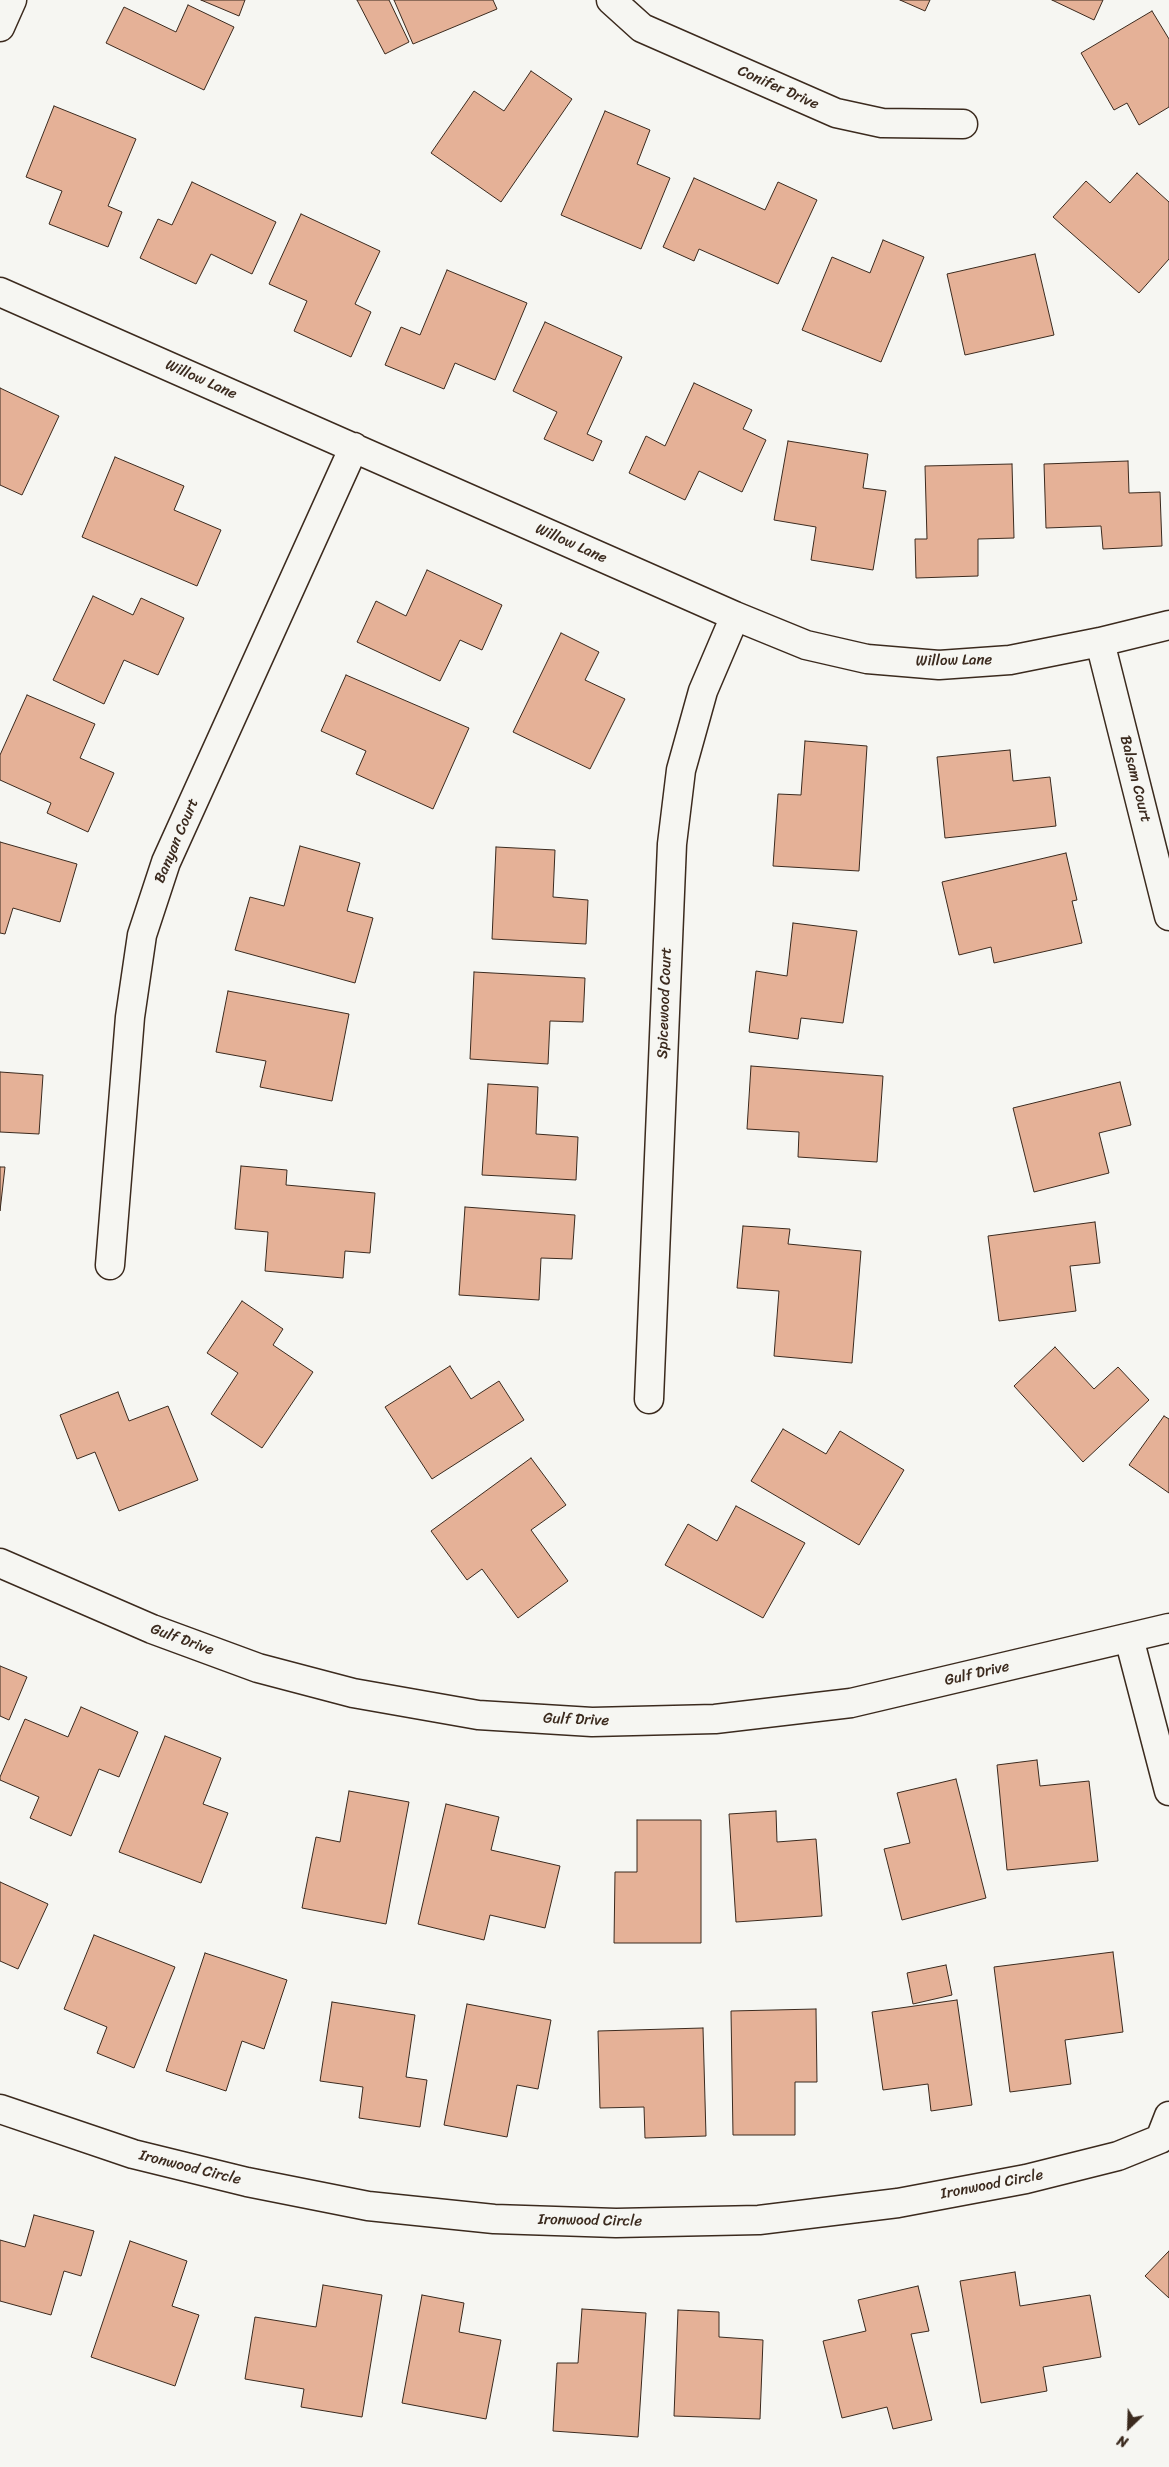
<!DOCTYPE html>
<style>
body{margin:0}
#map{position:relative;width:1169px;height:2467px;overflow:hidden;background:#f6f6f2;font-family:Sriracha,sans-serif}
canvas{display:block}
.north{position:absolute;left:1104px;top:2402px;width:50px;height:50px;-webkit-text-stroke:4px #f6f6f2;paint-order:stroke;rotate:204deg;font-size:14px;font-weight:700;line-height:20px;text-align:center;color:#3b2a1e}
.north::after{content:'';display:block;margin:auto;width:18px;height:22px;background:#3b2a1e;clip-path:polygon(50% 0,100% 100%,50% 72%,0 100%)}
</style>
<div id="map">
<canvas width="1169" height="2467"></canvas>
<div class="north">N</div>
</div>
<script>
const context = document.querySelector('canvas').getContext('2d');
context.lineJoin = 'round';
function fill(path, color) { context.fillStyle = color; context.fill(path, 'evenodd'); }
const toPath = rows => new Path2D(rows.map(r => 'M' + r).join(''));
function stroke(path, color, width, dash) { context.strokeStyle = color; context.lineWidth = width; context.lineCap = dash ? 'butt' : 'round'; context.setLineDash(dash || []); context.stroke(path); }
function write(font, color, halo, rows, align = 'center') {
  context.font = font + ' Sriracha,sans-serif'; context.lineWidth = 4.5; context.setLineDash([]); context.textBaseline = 'middle'; context.strokeStyle = halo; context.fillStyle = color; for (const [text, x, y, turn = 0] of rows) {
    context.save(); context.translate(x, y); context.rotate((+turn || 0) * Math.PI / 180); context.textAlign = isNaN(turn) ? turn : align; if (halo) context.strokeText(text, 0, 0); context.fillText(text, 0, 0); context.restore();
  }
}
const building = toPath([
 [201,0,245,0,239,16,201,0],
 [357,0,389,0,409,42,385,54,357,0],
 [394,0,493,0,497,9,413,44,394,0],
 [900,0,930,0,925,11,900,0],
 [1052,0,1103,0,1094,20,1052,0],
 [188,5,234,27,204,90,106,43,124,7,176,32,188,5],
 [1152,11,1169,39,1169,107,1139,125,1127,103,1114,110,1081,53,1152,11],
 [531,71,572,99,501,202,431,153,474,91,504,111,531,71],
 [54,106,136,139,108,206,122,212,108,247,49,224,62,191,26,177,54,106],
 [605,111,650,130,637,164,670,178,641,249,561,215,605,111],
 [1137,173,1169,202,1169,259,1139,293,1053,217,1086,181,1110,203,1137,173],
 [694,178,765,210,778,182,817,200,778,284,699,249,694,261,663,247,694,178],
 [192,182,276,222,252,274,211,254,196,284,140,258,158,219,172,225,192,182],
 [301,214,380,251,355,304,371,312,351,357,294,331,307,301,269,284,301,214],
 [883,240,924,257,881,362,802,330,832,257,870,273,883,240],
 [1035,254,1054,335,965,355,947,274,1035,254],
 [447,270,527,303,495,380,455,363,444,389,385,365,401,327,420,335,447,270],
 [545,322,622,357,587,434,602,441,593,461,544,439,557,412,513,391,545,322],
 [694,383,752,410,743,429,766,440,742,492,699,471,685,500,629,473,646,436,665,446,694,383],
 [0,388,59,416,22,495,0,485,0,388],
 [788,441,868,454,863,488,886,491,873,570,811,560,816,527,774,520,788,441],
 [115,457,184,486,174,510,221,530,197,586,82,537,115,457],
 [1128,461,1129,493,1160,492,1162,546,1103,549,1101,526,1046,528,1044,464,1128,461],
 [1012,464,1014,538,978,539,978,576,916,578,915,539,927,539,925,466,1012,464],
 [427,570,502,605,482,650,460,640,440,681,357,642,376,601,406,616,427,570],
 [93,596,133,615,141,598,184,618,158,675,124,660,104,704,53,680,93,596],
 [561,633,599,652,585,680,625,699,590,769,513,732,561,633],
 [346,675,469,728,433,809,356,774,366,751,321,731,346,675],
 [27,695,95,724,80,758,114,773,88,832,47,813,51,803,0,780,0,755,27,695],
 [805,741,867,746,859,871,773,866,778,794,801,795,805,741],
 [1010,750,1013,781,1050,777,1056,826,945,838,937,757,1010,750],
 [0,842,77,864,60,922,13,908,5,934,0,933,0,842],
 [300,846,360,863,347,911,373,918,355,983,235,950,250,897,284,906,300,846],
 [496,847,555,850,553,897,588,900,586,944,492,939,496,847],
 [1066,853,1077,900,1072,901,1082,943,994,963,991,947,959,955,942,882,1066,853],
 [793,923,857,931,843,1023,801,1018,798,1039,749,1032,756,971,787,976,793,923],
 [474,972,585,978,583,1022,550,1021,548,1064,470,1059,474,972],
 [228,991,349,1014,332,1101,260,1087,266,1061,216,1052,228,991],
 [751,1066,883,1076,877,1162,798,1157,799,1132,747,1129,751,1066],
 [0,1072,43,1075,39,1134,0,1132,0,1072],
 [1120,1082,1131,1125,1099,1133,1109,1173,1034,1192,1013,1108,1120,1082],
 [488,1084,538,1087,536,1134,578,1137,576,1180,482,1175,488,1084],
 [241,1166,287,1170,286,1185,375,1193,370,1253,345,1251,343,1278,265,1271,268,1232,235,1229,241,1166],
 [0,1167,5,1167,0,1211,0,1167],
 [465,1207,575,1215,572,1259,541,1258,539,1300,459,1295,465,1207],
 [1095,1222,1100,1263,1070,1266,1076,1311,999,1321,988,1236,1095,1222],
 [743,1226,790,1229,788,1244,861,1251,852,1363,774,1356,779,1291,737,1288,743,1226],
 [242,1301,283,1329,273,1345,313,1372,262,1448,211,1414,238,1373,207,1353,242,1301],
 [1055,1347,1094,1389,1118,1367,1149,1400,1083,1462,1014,1386,1055,1347],
 [450,1366,471,1399,499,1381,524,1420,432,1479,385,1407,450,1366],
 [118,1392,129,1421,168,1406,198,1480,119,1511,95,1452,77,1459,60,1415,118,1392],
 [1164,1416,1169,1419,1169,1493,1129,1465,1164,1416],
 [783,1429,826,1454,840,1431,904,1470,859,1545,751,1481,783,1429],
 [531,1458,566,1505,531,1530,568,1581,518,1618,482,1569,467,1580,431,1531,531,1458],
 [736,1506,805,1543,763,1618,665,1565,688,1524,717,1541,736,1506],
 [0,1666,27,1677,9,1720,0,1716,0,1666],
 [81,1707,138,1732,119,1777,99,1769,71,1836,30,1818,39,1797,0,1780,0,1777,25,1719,68,1737,81,1707],
 [165,1736,221,1758,203,1804,228,1813,201,1883,119,1852,165,1736],
 [1037,1760,1040,1786,1089,1781,1098,1861,1007,1870,997,1765,1037,1760],
 [956,1779,986,1898,902,1920,884,1849,910,1843,897,1793,956,1779],
 [349,1791,409,1802,386,1924,302,1908,316,1837,340,1842,349,1791],
 [446,1804,499,1817,491,1850,560,1866,545,1928,490,1915,484,1940,418,1924,446,1804],
 [776,1811,777,1842,816,1839,822,1916,736,1922,729,1814,776,1811],
 [637,1820,701,1820,701,1943,614,1943,615,1872,637,1872,637,1820],
 [0,1882,48,1904,18,1969,0,1961,0,1882],
 [94,1935,175,1967,134,2068,97,2053,107,2027,64,2009,94,1935],
 [1113,1952,1123,2032,1065,2040,1071,2084,1010,2092,994,1967,1113,1952],
 [205,1953,287,1980,264,2049,242,2041,226,2091,166,2071,205,1953],
 [946,1965,952,1995,913,2004,907,1973,946,1965],
 [957,2000,972,2105,931,2111,928,2084,883,2090,872,2012,957,2000],
 [332,2002,415,2015,406,2077,427,2080,420,2127,359,2118,363,2087,320,2081,332,2002],
 [467,2004,551,2020,538,2089,517,2085,507,2137,444,2125,467,2004],
 [816,2009,817,2082,795,2082,795,2135,733,2135,731,2011,816,2009],
 [703,2028,706,2136,645,2138,644,2107,600,2108,598,2031,703,2028],
 [34,2215,94,2231,81,2276,64,2271,51,2315,0,2301,0,2240,25,2247,34,2215],
 [130,2241,187,2261,172,2306,199,2315,175,2386,91,2357,130,2241],
 [1169,2251,1169,2298,1145,2276,1169,2251],
 [1015,2272,1020,2306,1090,2295,1101,2357,1043,2367,1047,2391,981,2403,960,2281,1015,2272],
 [323,2285,382,2295,362,2417,301,2407,304,2389,245,2379,255,2317,316,2327,323,2285],
 [918,2286,929,2331,911,2334,932,2420,893,2429,887,2407,842,2418,823,2341,866,2331,858,2300,918,2286],
 [422,2295,464,2303,459,2332,501,2340,486,2419,402,2403,422,2295],
 [582,2309,646,2313,638,2437,553,2431,557,2363,578,2363,582,2309],
 [678,2310,719,2312,719,2337,763,2340,760,2419,674,2416,678,2310]
]);
const street = toPath([
 [611,0,642,28,836,113,882,123,963,124],
 [0,27,12,0],
 [0,292,735,616,806,645,867,659,939,665,1010,660,1100,642,1169,625],
 [1100,642,1169,916],
 [110,1265,130,1017,142,935,166,862,354,447],
 [649,1399,672,844,681,770,703,691,735,616],
 [0,1563,152,1629,258,1668,353,1693,478,1715,592,1722,715,1719,851,1703,1169,1628],
 [1129,1638,1169,1791],
 [0,2109,133,2154,247,2182,368,2206,494,2219,616,2223,759,2220,898,2203,1026,2179,1118,2156,1160,2139,1169,2116]
]);
const streetNames = [
 ["Conifer Drive",778,88,24],
 ["Willow Lane",201,380,24],
 ["Willow Lane",571,544,24],
 ["Willow Lane",954,661,-1],
 ["Balsam Court",1135,779,76],
 ["Banyan Court",177,841,-67],
 ["Spicewood Court",665,1003,-88],
 ["Gulf Drive",182,1640,20],
 ["Gulf Drive",977,1674,-13],
 ["Gulf Drive",576,1720,2],
 ["Ironwood Circle",190,2168,14],
 ["Ironwood Circle",992,2185,-11],
 ["Ironwood Circle",590,2221,1]
];
fill(building, '#e5b197');
stroke(building, '#3b2a1e', 1);
stroke(street, '#3b2a1e', 31);
stroke(street, '#f6f6f2', 28);
write('15px', '#3b2a1e', '#f6f6f2', streetNames);
</script>
